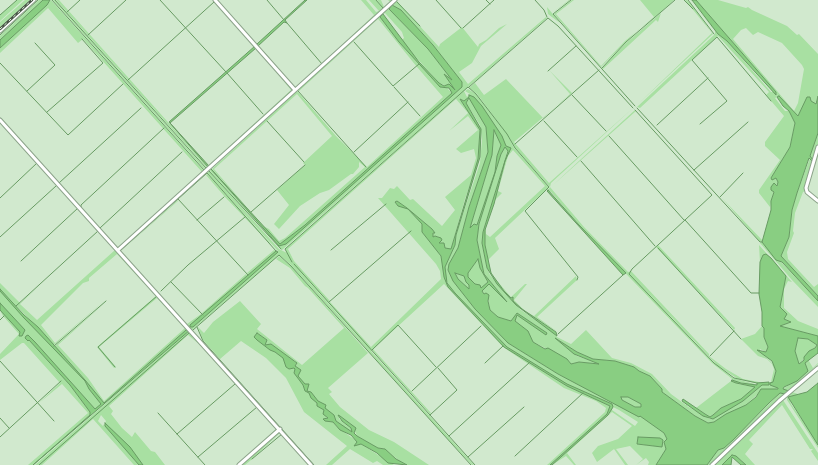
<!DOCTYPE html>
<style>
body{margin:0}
canvas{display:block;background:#d1e9ce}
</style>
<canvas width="818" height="465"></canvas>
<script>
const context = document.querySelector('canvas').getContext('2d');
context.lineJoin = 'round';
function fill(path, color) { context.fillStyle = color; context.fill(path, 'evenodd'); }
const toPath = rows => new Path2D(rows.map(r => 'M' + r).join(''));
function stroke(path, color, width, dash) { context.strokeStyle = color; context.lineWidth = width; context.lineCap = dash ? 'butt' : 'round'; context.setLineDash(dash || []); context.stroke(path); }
const green = toPath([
 [17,0,23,0,0,21,0,15],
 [25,0,30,0,0,28,0,22],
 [39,0,47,0,43,1,0,40,0,36],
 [51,0,165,127,204,171,202,172,83,39,78,43,48,8,0,53,0,48],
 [53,0,55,0,206,169,205,170],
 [56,0,59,0,208,167,207,168],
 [361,0,366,0,376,12,379,11,369,0,376,0,383,8,377,0,381,0,384,7,390,2,388,0,394,0,296,88,374,15],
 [396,0,439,47,440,44,462,27,478,47,479,44,486,40,499,28,507,24,481,46,472,63,459,72,468,84,546,17,547,18,282,250,210,171,211,169,279,246,281,246,462,87,462,82,433,45,401,10,392,5,389,9,428,49,452,80,446,76,456,90,439,83,404,44,402,40,404,38,402,32,385,13,380,17,399,42,431,77,440,87,447,88,452,93,305,225,280,244,263,226,269,229,279,241,285,238,365,167,359,162,359,167,353,174,351,174,329,190,320,193,300,206,279,229,274,224,289,205,277,190,305,165,303,163,332,136,297,94,214,169,251,212,212,169,297,91,336,136,367,167,443,97,417,67,379,20,378,19,299,91,297,90],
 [569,0,570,0,552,13,560,23,548,14,547,7,552,13],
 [572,0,574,0,556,14,601,66,625,41,654,17,640,0,674,0,654,18,638,30,601,67,554,14],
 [685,0,687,0,694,8,713,34,636,106,712,33],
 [690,0,718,34,727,41,771,92,776,92,696,0,718,0,746,8,748,7,752,10,787,26,797,35,799,34,818,54,818,96,815,104,803,106,798,116,779,96,775,98,785,111,789,111,795,123,790,147,771,178,776,178,778,182,774,190,770,207,759,193,759,190,780,160,765,146,765,142,784,116,766,95,769,92,718,36,640,108,637,107,715,34,715,31],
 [746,28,753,35,758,32,782,43,802,65,804,69,798,103,794,111,733,39,741,30],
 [661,13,658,22,656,20,603,69,602,68,626,43],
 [547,19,475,83,484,95,506,79,543,118,570,94,549,70,572,93,514,142,549,183,633,108,551,183,550,187,584,227,628,272,631,271,709,354,709,356,726,369,743,379,759,382,771,382,774,369,772,364,767,359,758,356,741,339,755,334,762,326,764,328,764,337,768,347,766,352,760,349,760,351,774,365,776,370,773,382,778,390,763,389,746,405,714,422,708,423,695,416,662,392,662,389,650,376,639,371,634,367,615,361,593,359,577,352,555,338,577,356,601,364,579,362,571,364,567,359,533,342,527,331,514,321,517,315,546,334,547,333,517,313,511,321,498,317,490,310,488,297,482,291,489,284,507,302,484,274,477,240,479,224,501,154,505,147,508,151,485,225,482,243,487,268,490,275,521,310,556,334,557,337,571,344,586,330,612,358,631,363,652,374,671,394,686,405,688,403,687,406,710,419,743,401,762,385,769,385,764,382,759,384,738,379,718,366,629,273,713,362,733,378,758,385,736,382,712,363,579,225,551,192,547,191,550,187,515,148,507,134,477,94,469,88],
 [255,46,293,90,209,165,291,90],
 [468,89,476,94,507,134,514,148,549,187,495,238,499,249,488,260,492,275,511,297,525,284,527,284,514,300,525,311,534,316,576,276,577,280,537,317,559,333,522,309,513,301,513,297,511,298,500,286,491,273,485,245,485,230,500,182,508,147,506,146,486,112,472,97,464,101,460,99,480,130,478,162,465,199,451,249,445,248,443,243,439,243,442,240,437,236,433,237,432,235,434,233,432,229,407,208,397,201,395,202,398,206,408,209,422,224,422,232,441,256,448,287,504,347,567,386,610,406,607,414,550,465,547,465,605,412,606,408,596,401,564,388,503,347,444,284,371,351,474,465,472,465,446,437,290,264,279,255,192,330,187,324,201,314,203,315,193,324,193,327,278,251,207,173,209,171,279,249,287,253,292,262,285,249,464,91,467,97,470,94,465,91],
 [456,99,468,113,449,131,468,116,478,130,456,149,461,153,474,149,476,158,471,175,445,197,455,210,442,226,413,199,410,200,397,186,394,189,390,188,382,198,378,198,436,264,440,271,441,279,371,347,330,302,329,303,369,349,294,265,328,302,330,301,294,261,288,249],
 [513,150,545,186,490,237,486,234,486,227,495,200,502,193,498,191,508,156],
 [470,98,486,127,488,152,469,207,458,248,448,270,451,277,475,309,508,343,558,374,640,415,664,433,667,439,666,449,656,465,648,465,649,462,646,458,636,465,643,459,630,446,616,449,628,465,625,465,614,449,597,462,592,453,598,446,618,439,632,426,612,412,567,453,576,465,574,465,566,456,552,465,610,413,611,405,567,385,507,347,450,288,445,277,445,267,455,245,456,235,480,163,482,140,480,125,466,103],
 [613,407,619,410,638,422,635,426,612,410],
 [638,437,662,447,637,444],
 [635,110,636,111,552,186,580,160],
 [494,130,501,145,497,156,495,172,477,225,474,224,470,228,492,155],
 [818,133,818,144,813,160,810,156],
 [810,158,812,161,805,187,805,191,803,192,795,213,793,231,794,233,787,252,788,259,814,287,818,284,818,296,781,256,789,237,792,210,797,193],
 [207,174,270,243,271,245,225,197,206,175],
 [721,197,762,240,762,242,760,242],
 [178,200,178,201,122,250],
 [762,242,818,301,818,307,792,280,760,243],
 [658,245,735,328,734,330,656,247],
 [759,245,792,282,788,281,784,289,784,308,798,321,818,329,818,336,780,326,791,322,784,319,783,309,780,307,782,289,784,285,763,255,760,263],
 [115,250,187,329,104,403,55,346,107,301,58,345,88,378,104,401,185,328,157,298,99,347,116,367,114,368,97,347,156,296,117,254,89,278,89,281,83,283,41,325,55,343,105,300,54,345,0,289,0,283,20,303,40,285,20,304,37,320],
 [274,250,276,251,249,275,247,273],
 [279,256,291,266,368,353,328,388,332,392,329,394,340,407,369,430,394,442,429,465,407,465,401,462,383,448,378,448,357,436,352,425,340,416,339,419,353,430,352,433,336,421,334,415,326,410,311,393,307,391,306,389,309,385,305,384,298,376,299,372,295,366,297,364,295,361,271,345,265,345,267,340,257,333,255,338,257,340,284,358,286,367,289,369,294,367,296,369,296,376,303,385,305,391,309,392,324,410,328,422,333,422,337,427,361,444,394,465,383,465,377,461,373,463,350,449,332,465,326,465,347,446,304,412,286,378,266,358,241,341,220,359,203,340,198,327,204,333,213,322,240,301,261,324,257,329,302,365,344,328,308,288,305,286,290,268,276,259],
 [478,259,480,268,488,282,480,289,468,277,468,273],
 [455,273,464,276,466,282,469,284,469,289,458,279],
 [246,274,248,276,204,315,202,313],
 [0,291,85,381,89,389,102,405,95,409,35,342,29,340,70,385,90,412,90,415,33,465,28,465,88,413,62,384,39,403,60,383,24,343,22,343,0,360,0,354,19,334,3,316,0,310,20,332,19,336,25,330,0,303],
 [190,330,200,342,190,333,193,338,200,343,281,432,251,460,245,465,237,465,276,429,199,344,188,335,109,406,113,411,111,414,122,428,132,437,135,432,151,451,155,452,165,465,143,465,105,423,106,421,101,415,98,421,103,426,104,424,139,465,134,465,93,419,42,465,35,465],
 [798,338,808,339,817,345,799,364,795,351],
 [373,349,431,413,430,414,372,350],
 [812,356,809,361,813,368,818,363,818,364,789,391,783,389,808,371,805,363],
 [731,381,738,384,756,387,741,399,721,408,710,417,696,408],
 [792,392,798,394,793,397,789,396,791,404,807,427,818,445,818,448,787,400,787,397],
 [780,393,785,394,711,465,707,465,718,450,724,448,733,440],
 [621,397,628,397,641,404,641,407,635,407,622,400],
 [783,400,818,453,818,461,811,451,813,449,810,449,782,405,749,440,753,444,745,454,755,465,746,465,741,460,732,455,722,465,714,465]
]);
const water = toPath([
 [43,0,50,0,47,5,0,48,0,40,43,0],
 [305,0,307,0,285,20,287,23,284,22,258,46,257,44,305,0],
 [692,0,696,0,776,92,776,95,727,41,718,34,692,0],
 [392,5,401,10,433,45,462,82,462,87,286,244,279,246,211,169,280,244,305,225,452,93,449,88,440,87,431,77,399,42,380,17,383,14,419,62,439,83,444,86,449,84,455,90,444,74,452,80,428,49,389,9,392,5],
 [255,46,256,48,170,123,209,166,208,167,169,122,255,46],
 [469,95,474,97,482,106,502,136,506,146,511,148,505,161,494,204,485,230,485,245,491,273,504,291,511,298,513,297,513,301,522,309,556,332,557,336,516,305,497,284,487,268,482,243,483,232,508,151,505,147,501,154,479,224,477,240,484,274,507,302,489,284,482,291,484,294,486,293,489,295,488,301,490,310,498,317,511,321,517,313,547,333,546,335,517,315,515,321,528,331,533,342,545,349,548,348,567,359,571,364,579,362,599,364,574,354,555,338,577,352,593,359,615,361,634,367,639,371,650,376,662,389,662,392,695,416,708,423,714,422,726,414,746,405,756,397,761,389,778,389,778,388,770,385,770,383,773,382,776,371,772,361,757,350,766,352,768,347,764,337,764,328,762,326,762,312,759,294,760,262,763,255,766,254,771,258,786,276,780,307,787,314,784,319,791,322,780,326,818,336,818,353,805,363,808,371,797,381,784,387,783,389,789,391,785,394,780,393,769,403,733,440,724,448,718,450,707,465,656,465,666,449,664,442,667,439,664,433,640,416,639,417,558,374,508,343,475,309,453,281,448,270,449,264,458,248,469,207,488,152,486,127,469,98,466,103,481,129,480,157,456,235,455,245,445,267,447,283,455,293,507,347,567,384,612,404,613,407,608,415,552,465,550,465,607,414,610,406,567,386,504,347,448,287,444,277,441,256,422,232,422,224,408,209,398,206,395,202,397,201,407,208,432,229,435,233,433,233,433,237,435,236,441,238,442,240,439,243,444,243,445,248,451,249,478,159,480,130,460,99,464,101,469,97,469,95],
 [494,130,501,145,497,156,495,172,477,225,474,224,470,228,492,155,494,130],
 [478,259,480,268,488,282,481,288,480,285,475,284,468,277,468,273,478,259],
 [455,273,464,276,466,282,469,285,469,289,458,279,455,273],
 [798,338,808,339,817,345,815,348,809,351,804,357,804,360,799,364,795,351,798,338],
 [621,397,628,397,641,404,641,407,635,407,622,400,621,397],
 [779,96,798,116,807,97,810,97,811,101,816,104,818,96,818,133,810,156,813,160,812,161,809,158,797,193,792,210,789,237,781,256,818,296,818,301,782,262,776,260,762,242,771,210,771,201,774,192,771,190,771,187,774,183,777,186,778,182,776,178,772,180,771,178,790,147,795,123,789,111,783,106,777,97,779,96],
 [548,190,579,225,626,273,623,275,557,202,547,191,548,190],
 [276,251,278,252,193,327,190,327,190,325,276,251],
 [0,289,24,315,38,327,85,380,104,403,186,330,190,330,33,465,90,415,90,412,70,385,29,340,28,341,25,338,26,336,28,335,35,342,95,409,101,404,89,389,85,381,24,318,0,291,0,289],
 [0,303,25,330,22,336,19,336,20,332,0,310,0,303],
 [257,333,267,340,265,345,271,344,297,363,295,366,301,370,298,376,305,384,309,384,307,391,311,392,318,401,326,405,325,408,334,415,336,421,352,432,351,428,342,421,338,415,340,416,356,428,354,433,357,436,378,448,385,449,396,459,407,465,388,463,377,453,361,444,354,446,357,442,351,435,340,430,333,422,325,421,323,419,328,418,323,414,324,410,317,406,317,403,311,398,309,393,305,391,303,385,294,373,295,369,294,368,289,369,286,367,283,358,275,352,270,350,257,340,254,337,257,333],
 [732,380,741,383,757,385,757,383,769,382,769,385,762,385,743,401,713,419,703,416,682,401,683,399,705,414,710,417,713,415,721,408,741,399,755,387,736,383,731,381,732,380],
 [818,383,818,445,788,397,807,392,818,383],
 [105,423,130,447,143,465,139,465,105,426,105,423],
 [638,437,660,438,663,440,662,447,637,444,638,437],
 [732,455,736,456,746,465,741,465,732,457,731,465,722,465,732,455]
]);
const stream = toPath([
 [52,0,204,170],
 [55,0,206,168],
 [160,0,226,72],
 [267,0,284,20],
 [376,0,383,8],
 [436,0,461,28],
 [486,0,490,4],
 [535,0,544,10,547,17],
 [571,0,553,14,635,106],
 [684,0,693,9],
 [688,0,714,34],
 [397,2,420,26],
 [67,12,80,0],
 [0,15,17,0],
 [287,23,322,64],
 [463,28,494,0],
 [0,35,38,0],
 [88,35,126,0],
 [354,42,393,86,419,64],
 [258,46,270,59],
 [0,63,68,135,123,84],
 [602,68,626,42,675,0],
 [548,71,576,46],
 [227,73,263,114],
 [128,80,214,2],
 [394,87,420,116],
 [469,87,548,18,558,26,633,108],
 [27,91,55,65,35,43],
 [298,91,366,167],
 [572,95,606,131],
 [637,108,760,242,762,242],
 [635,110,712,195,632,269,629,274,714,363,734,378,757,383],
 [47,112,103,63,82,39],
 [267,121,304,162],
 [544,121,577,157],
 [700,124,727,101,692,60,717,37,771,101],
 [657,125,708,78],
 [609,136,684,220],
 [515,144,599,70],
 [354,152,408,102],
 [581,161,655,246],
 [694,170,748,122],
 [209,171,281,249],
 [59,183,141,108],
 [720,197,743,173],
 [0,198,37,163],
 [178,199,248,275],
 [81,207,81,205,164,128],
 [251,212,305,165],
 [197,220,224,197],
 [685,220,751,293,759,293],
 [100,228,182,152],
 [0,237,56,186],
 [658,248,741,339],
 [121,250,207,173,276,251],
 [331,250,386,204],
 [21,261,78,208],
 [292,262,285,249,468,87,476,94,507,134,515,148,549,187,525,211,578,277,577,280],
 [294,264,475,465],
 [171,282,203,315],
 [161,291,188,265,245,217],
 [329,302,411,231],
 [16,306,98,231],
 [0,320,4,316],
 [197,327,203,341,314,465],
 [193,330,279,255,291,266,471,465],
 [191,334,197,340],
 [558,334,623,275],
 [54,346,106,301],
 [372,350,398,325,436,367],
 [710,356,734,331],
 [0,361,54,421],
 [485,363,503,346],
 [115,367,98,347,157,296],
 [412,391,481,326],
 [158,413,205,465],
 [430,415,457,390,438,368],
 [0,418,9,428],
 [177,434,235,384],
 [449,436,530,362],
 [0,437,61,381],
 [515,456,583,393],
 [198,457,257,407],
 [468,457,524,407],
 [252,459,282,434],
 [39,465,189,333]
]);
const minor = toPath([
 [215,0,295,90],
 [0,31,34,0],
 [0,120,311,465],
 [818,147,806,188,807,192,818,201],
 [118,250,395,0],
 [239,465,280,429],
 [712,465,779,401,818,368]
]);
const rail = toPath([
 [0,29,32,0]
]);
fill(green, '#a8e0a2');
fill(water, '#89ce82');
stroke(water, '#689b63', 1);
stroke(stream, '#689b63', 1);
stroke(minor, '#8ca38a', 5);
stroke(minor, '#fff', 3);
stroke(rail, '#485446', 2.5);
stroke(rail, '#def6db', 1, [3]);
</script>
